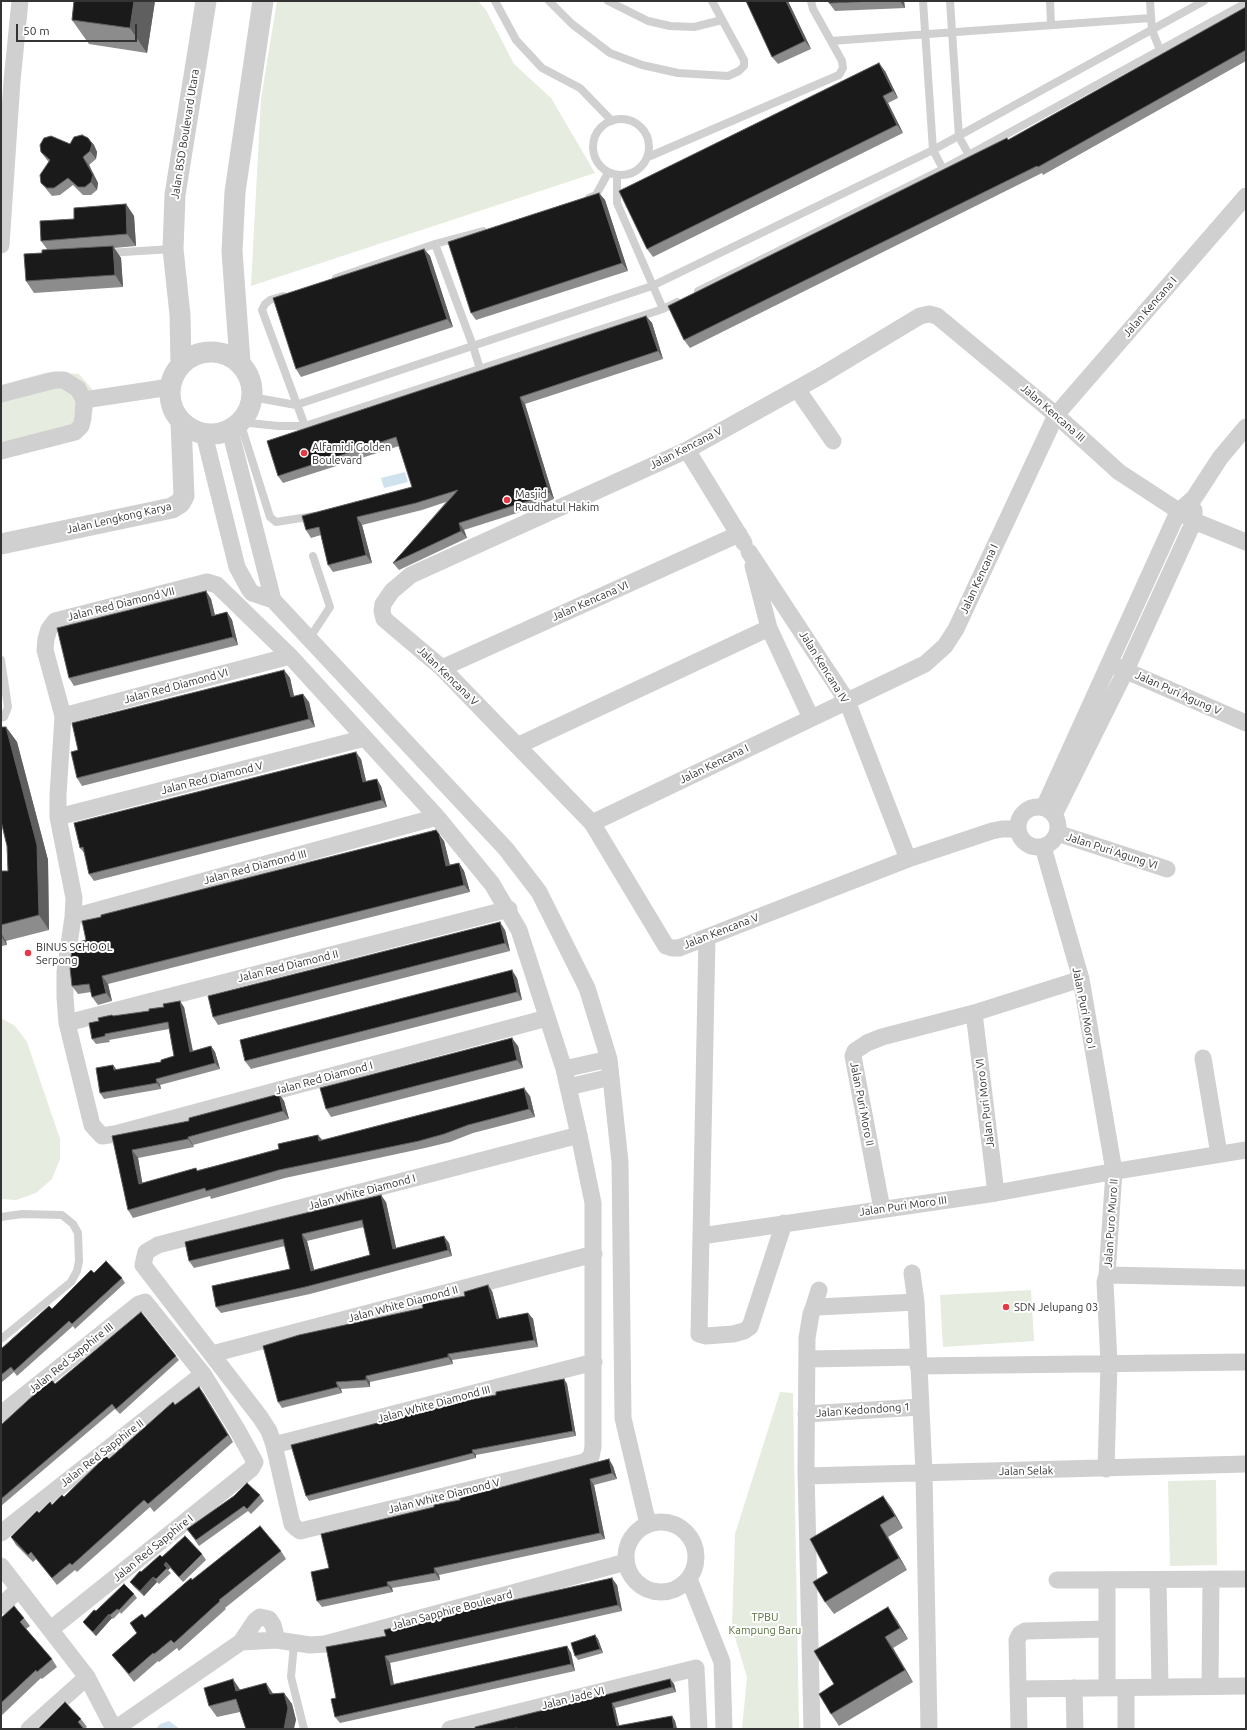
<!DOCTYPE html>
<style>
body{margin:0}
#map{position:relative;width:1247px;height:1730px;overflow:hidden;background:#fff;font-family:Ubuntu,sans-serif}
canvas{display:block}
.frame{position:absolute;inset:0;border:2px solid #333;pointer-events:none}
.scale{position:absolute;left:16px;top:24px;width:121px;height:18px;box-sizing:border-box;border:2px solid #333;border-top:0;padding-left:5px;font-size:12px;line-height:14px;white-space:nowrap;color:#333;-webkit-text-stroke:3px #fff;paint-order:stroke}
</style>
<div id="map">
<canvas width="1247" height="1730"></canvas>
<div class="frame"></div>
<div class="scale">50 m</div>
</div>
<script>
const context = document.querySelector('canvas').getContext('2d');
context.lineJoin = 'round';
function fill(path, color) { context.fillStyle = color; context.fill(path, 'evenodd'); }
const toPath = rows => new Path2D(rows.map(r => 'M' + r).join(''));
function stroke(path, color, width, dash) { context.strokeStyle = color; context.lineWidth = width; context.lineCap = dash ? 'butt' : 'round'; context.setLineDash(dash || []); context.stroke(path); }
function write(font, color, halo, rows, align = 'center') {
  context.font = font + ' Ubuntu,sans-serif'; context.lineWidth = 4; context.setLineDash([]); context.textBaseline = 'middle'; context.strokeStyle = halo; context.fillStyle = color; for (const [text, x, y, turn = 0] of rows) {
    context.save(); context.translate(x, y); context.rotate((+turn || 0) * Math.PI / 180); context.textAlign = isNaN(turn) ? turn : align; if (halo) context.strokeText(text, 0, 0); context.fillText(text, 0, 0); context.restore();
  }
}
const green = toPath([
 [277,1,478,1,486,10,514,64,551,98,595,173,251,286,261,99],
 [48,372,79,374,92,389,93,411,77,439,1,458,1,385],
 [1,1018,15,1026,27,1042,60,1139,60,1159,52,1179,36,1193,16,1200,1,1199],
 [1031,1290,1034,1341,943,1347,940,1295],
 [780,1392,793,1393,799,1729,742,1729,747,1677,732,1627,735,1534],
 [1216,1480,1217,1565,1170,1566,1168,1481]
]);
const water = toPath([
 [405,472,408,482,384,488,381,478],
 [169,1721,180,1729,156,1729,160,1724]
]);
const service = toPath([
 [495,1,516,40,542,68,580,88,612,121],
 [549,1,572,24,610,53,642,65,678,73,728,76,739,71,744,66,744,60,712,1],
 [608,1,648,21,670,26,694,27,722,20],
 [811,1,813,9,831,41,1151,18],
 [923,1,933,150,943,169],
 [950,1,959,137,969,155],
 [1050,1,1051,25],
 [1150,1,1152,30,1160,50],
 '593 147a28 28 0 1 1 56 0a28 28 0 1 1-56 0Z',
 [648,157,839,75,843,68,842,61,831,41],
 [617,175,617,203,663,309],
 [589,198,596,195,608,173],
 [435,244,473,346,480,369],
 [107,253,173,249],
 [336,278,435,244,483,231],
 [698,291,943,169,1246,3],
 [283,296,270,300,265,304,262,310,305,426],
 [252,397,296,405,652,286,933,150,1204,1],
 [314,516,276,522,270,517,240,422,278,426,305,426,663,309,677,302],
 [309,639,330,607,313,556],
 [1,660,8,707,4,717,1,718],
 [1,1217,22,1214,62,1215,73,1224,78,1233,79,1261,77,1271,71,1282,1,1339],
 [294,1644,291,1677,304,1729]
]);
const minor = toPath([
 [1,245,12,81,20,1],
 [797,389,833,441],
 [1,394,55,380,64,380,78,389,84,400,83,418,81,426,75,432,1,451],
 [84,400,170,387],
 [230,430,273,600],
 [204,434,237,567,249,589,252,593,273,600,506,849,539,892,587,988,609,1059,620,1162,623,1418,648,1524],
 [687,450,744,543],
 [749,552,847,701,908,859],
 [753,566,769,628,811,718],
 [1115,666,1246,723],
 [442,668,739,534],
 [63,716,290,656],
 [517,746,769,628],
 '1018 827a20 20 0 1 1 40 0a20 20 0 1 1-40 0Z',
 [1044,807,1178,512,1194,498,1220,458,1246,427],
 [1054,815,1126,670,1194,521,1194,510],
 [58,817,365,738],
 [592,823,925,664,945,646,956,629,1056,415,1246,196],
 [1018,829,1002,829,992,831,908,859,679,948,672,948,666,946,592,823,442,668,384,619,382,611,383,604,392,591,411,575,687,450,822,375,920,316,929,314,937,316,1056,415,1119,472,1194,521,1246,542],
 [1057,833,1167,869],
 [1043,847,1081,979,1114,1171,1107,1275],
 [73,917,437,817],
 [707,937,699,1334,706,1336,733,1334,744,1331,750,1327,784,1223],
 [974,1013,996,1193],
 [547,1018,115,1134,102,1136,92,1125,67,1023,65,997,65,972,73,917,74,898,58,817,58,795,63,716,45,650,46,639,49,629,55,621,207,582,217,585,290,656,437,817,492,884,519,930,564,1069,579,1135,593,1203,593,1447,591,1457,584,1462,300,1531,296,1528,292,1524,274,1445,269,1431,260,1417,143,1265,146,1252,158,1245,579,1135],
 [67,1023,509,909],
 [1203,1058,1219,1154],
 [564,1069,609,1059],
 [568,1087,611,1077],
 [882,1209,853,1056,855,1051,867,1043,882,1037,974,1013,1081,979],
 [701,1236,996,1193,1105,1173,1246,1150],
 [912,1273,916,1302,924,1473,929,1729],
 [813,1309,819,1290],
 [212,1354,594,1254],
 [807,1359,918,1357],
 [918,1366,1246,1362],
 [1,1414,139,1304,145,1302,203,1374,238,1431,255,1462,251,1469,51,1629],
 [806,1414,920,1407],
 [274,1445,594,1362],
 [1106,1469,1109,1363,1105,1282,1107,1275,1246,1278],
 [806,1476,1246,1464],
 '626 1557a35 35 0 1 1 70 0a35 35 0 1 1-70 0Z',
 [1,1533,203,1374],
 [1,1566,87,1677,114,1729],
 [689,1579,722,1662,724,1729],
 [1057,1580,1246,1579],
 [1107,1580,1107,1688],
 [1158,1580,1160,1687],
 [1,1606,19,1589],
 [241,1642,255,1621,260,1617,269,1619,273,1625,277,1640],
 [1210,1686,1211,1580],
 [1074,1688,1075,1729],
 [1126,1688,1126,1729],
 [1019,1689,1246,1686],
 [29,1729,87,1677],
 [115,1729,241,1642,277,1640,310,1645,325,1644,626,1562],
 [450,1729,696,1668,699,1729],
 [812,1729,806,1470,807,1338,811,1314,813,1309,818,1307,916,1302],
 [1019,1729,1017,1640,1020,1634,1025,1631,1107,1629]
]);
const tertiary = toPath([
 '170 393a41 41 0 1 1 82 0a41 41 0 1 1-82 0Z',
 [240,362,232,251,235,192,263,1],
 [181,364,180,315,173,249,175,195,206,1],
 [1,544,172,508,180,503,184,496,181,422]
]);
const wall = toPath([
 [74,1,155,1,147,53,89,44,72,20],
 [788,1,811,49,778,64,772,57],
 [829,1,904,1,905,8,835,11,829,3],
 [1246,7,1246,61,1043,175,1042,173,690,348,684,340,1008,140],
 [885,71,898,98,888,103,903,133,653,257,647,249],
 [88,138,94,145,97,152,96,159,89,165,98,183,97,190,91,195,83,195,73,185,60,195,52,196,47,190,41,183,49,162,47,160,41,152,70,144],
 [599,193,605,200,628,271,476,320,471,313],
 [126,204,134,216,136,246,114,248,121,258,123,287,34,293,26,281,42,253,47,249,41,241,74,219],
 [424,249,430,256,453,327,301,377,296,369],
 [646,316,652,323,663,359,525,404,554,499,536,507,464,530,467,538,399,570,393,563,446,502,422,510,362,525,372,563,333,572,328,565,321,535,311,538,306,530,412,487,399,446,283,483,278,476],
 [206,591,211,599,215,615,227,612,232,620,238,645,74,686,69,678],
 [284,670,290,678,294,696,309,702,315,727,82,786,77,778,78,750],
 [6,727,17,742,48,860,49,930,6,941,7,945,2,946,1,962,1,871,8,871],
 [361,759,366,782,381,786,387,807,94,881,89,874,85,854,80,848],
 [444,841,450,865,459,863,464,871,470,892,108,984,112,1001,98,1005,92,997,91,992,78,994,72,986],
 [505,930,510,951,218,1025,213,1017],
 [517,978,522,1000,251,1069,245,1061],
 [184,1007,193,1051,211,1046,215,1052,220,1069,160,1085,161,1089,104,1099,100,1093,113,1065,117,1070,161,1062,174,1056,169,1029,109,1040,110,1042,96,1044,92,1039,113,1016],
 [518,1046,523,1068,331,1117,326,1109],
 [279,1094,284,1101,289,1119,193,1145,194,1147,138,1158,142,1183,198,1170,322,1140,530,1096,535,1117,473,1133,450,1142,425,1148,285,1178,211,1199,210,1196,133,1218,128,1210,112,1136,189,1121],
 [386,1202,396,1248,449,1243,452,1256,310,1294,221,1313,216,1307,290,1269,285,1246,194,1268,189,1261],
 [364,1227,370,1255,314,1270,307,1241],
 [94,1273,122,1278,125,1283,75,1329,73,1326,17,1376,14,1372,1,1383,1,1349,52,1309],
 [492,1291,499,1318,528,1313,533,1319,538,1347,452,1360,453,1364,370,1382,370,1387,341,1389,342,1393,282,1408,278,1402],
 [176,1356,179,1360,120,1414,115,1409,1,1506,1,1425,55,1384],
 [564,1379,567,1384,576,1436,492,1452,476,1455,476,1458,309,1501,306,1496,496,1395],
 [199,1387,204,1394,233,1442,154,1512,150,1507,77,1572,75,1570,57,1585,36,1559,33,1562,16,1545,11,1537,39,1513,64,1497,175,1405],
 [613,1466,617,1479,594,1485,605,1539,439,1575,440,1580,392,1588,393,1592,322,1607,317,1601,329,1568],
 [260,1495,264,1501,251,1514,248,1511,199,1546,187,1529],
 [891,1507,903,1528,888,1537,907,1570,834,1614,825,1602,828,1573],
 [281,1551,286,1559,225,1608,226,1609,179,1651,177,1648,159,1662,158,1661,134,1682,118,1662,112,1655,137,1634,130,1623,145,1618,192,1580],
 [202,1554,206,1560,183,1582,170,1568,168,1570,171,1573,159,1584,157,1582,144,1596,134,1587,130,1582,141,1572,162,1557],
 [617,1585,622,1611,390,1663,394,1685,567,1646,571,1653,575,1671,340,1723,335,1717,336,1698,386,1636],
 [134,1594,137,1598,121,1614,120,1612,113,1619,112,1618,96,1636,86,1626,83,1622,96,1611],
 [1,1618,24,1618,30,1626,26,1629,52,1659,57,1667,42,1679,41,1678,1,1716],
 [896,1619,908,1639,893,1648,913,1682,839,1726,831,1714,834,1684],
 [595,1635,598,1639,603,1653,578,1660,575,1656],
 [670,1679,674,1684,676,1692,615,1708,619,1726,672,1716,675,1721,677,1729,475,1729],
 [240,1690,273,1694,284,1693,292,1704,296,1720,240,1712,217,1717,209,1706],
 [81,1719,87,1727,84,1729,38,1729]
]);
const shadedWall = toPath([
 [134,1,155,1,147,53,130,28],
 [786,1,788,1,811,49,805,41],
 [900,1,904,1,905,8],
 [879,63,885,71,898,98,893,91],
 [883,96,888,103,903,133,897,125],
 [88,138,94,145,97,152,96,159,90,151],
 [83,157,89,165,98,183,97,190,91,182],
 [599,193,605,200,628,271,622,263],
 [126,204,134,216,136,246,127,234],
 [113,246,121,258,123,287,115,275],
 [424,249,430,256,453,327,447,319],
 [646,316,652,323,663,359,658,351],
 [520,397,525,404,554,499,549,492],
 [357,517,362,525,372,563,366,555],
 [459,523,464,530,467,538,461,531],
 [206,591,211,599,217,624,212,616],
 [227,612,232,620,238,645,233,637],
 [284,670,290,678,296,705,291,697],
 [303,694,309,702,315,727,309,719],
 [6,727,17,742,48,860,49,930,39,915],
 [356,752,361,759,368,789,363,782],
 [377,779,381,786,387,807,382,800],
 [439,834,444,841,452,874,446,866],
 [459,863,464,871,470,892,464,885],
 [500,922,505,930,510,951,505,943],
 [1,933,6,941,7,945,1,936],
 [1,944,2,946,1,962],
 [512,970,517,978,522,1000,517,992],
 [102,976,108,984,112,1001,106,993],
 [180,1001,184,1007,194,1058,190,1052],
 [512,1038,518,1046,523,1068,517,1060],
 [211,1046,215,1052,220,1069,215,1063],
 [113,1065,117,1071,114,1070],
 [156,1079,160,1085,161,1089,157,1083],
 [524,1088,530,1096,535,1117,529,1109],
 [279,1094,284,1101,289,1119,283,1111],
 [318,1135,324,1142,319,1141],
 [188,1137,193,1145,194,1147,188,1139],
 [132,1150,138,1158,144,1192,139,1184],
 [381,1195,386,1202,398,1256,393,1249],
 [302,1234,307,1241,316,1277,311,1271],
 [444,1236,449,1243,452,1256,448,1250],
 [488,1285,492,1291,501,1325,497,1319],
 [528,1313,533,1319,538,1347,534,1340],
 [448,1354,452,1360,453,1364,448,1357],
 [366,1376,370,1382,370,1387,366,1380],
 [564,1379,567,1384,576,1436,573,1431],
 [336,1382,341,1389,342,1393,338,1387],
 [199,1387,204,1394,233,1442,228,1435],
 [472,1450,476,1455,476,1458,473,1453],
 [609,1459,613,1466,617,1479,612,1473],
 [590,1479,594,1485,605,1539,600,1533],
 [883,1496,891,1507,903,1528,895,1516],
 [880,1525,888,1537,907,1570,899,1558],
 [166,1562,170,1568,168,1570,164,1565],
 [434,1568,439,1575,440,1580,435,1573],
 [153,1577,157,1582,144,1596,140,1591],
 [612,1578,617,1585,622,1611,618,1605],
 [387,1582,392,1588,393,1592,388,1586],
 [888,1607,896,1619,908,1639,900,1628],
 [109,1614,112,1618,96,1636,93,1632],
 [595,1635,598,1639,603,1653,600,1649],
 [885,1637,893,1648,913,1682,905,1670],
 [567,1646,571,1653,575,1671,571,1664],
 [385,1656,390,1663,395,1692,391,1685],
 [233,1679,241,1691,236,1691],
 [670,1679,674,1684,676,1692,672,1687],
 [266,1683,274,1695,270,1694],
 [284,1693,292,1704,296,1720,294,1729,284,1729],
 [612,1703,615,1708,620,1729,617,1726],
 [672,1716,675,1721,677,1729,674,1729]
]);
const building = toPath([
 [74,1,134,1,130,28,72,20,74,1],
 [746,1,786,1,805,41,772,57,746,1],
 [829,1,875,1,829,3,829,1],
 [1246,7,1246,50,1038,167,1037,166,684,340,668,306,1007,138,1008,140,1246,7],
 [879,63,893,91,883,96,897,125,647,249,619,191,879,63],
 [82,135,88,138,92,144,90,151,83,157,93,175,91,182,85,187,78,187,68,178,54,188,47,188,41,183,40,175,50,160,41,152,40,145,44,138,51,136,70,144,74,137,82,135],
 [599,193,622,263,471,313,448,242,599,193],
 [126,204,127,234,41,241,40,221,74,219,74,208,126,204],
 [113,246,115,275,26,281,24,254,42,253,42,250,113,246],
 [424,249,447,319,296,369,273,298,424,249],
 [646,316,658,351,520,397,549,492,531,500,459,523,461,531,393,563,458,490,416,503,357,517,366,555,328,565,319,527,306,530,302,516,412,487,396,437,278,476,267,441,646,316],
 [206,591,212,616,227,612,233,637,69,678,57,628,206,591],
 [284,670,291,697,303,694,309,719,77,778,71,752,78,750,72,723,284,670],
 [1,727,6,727,37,845,39,915,1,925,1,871,8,871,7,846,1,821,1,727],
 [356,752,363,782,377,779,382,800,89,874,83,847,80,848,74,823,356,752],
 [436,830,439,834,446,866,459,863,464,885,102,976,106,993,92,997,89,984,72,986,70,968,74,967,71,957,73,944,86,940,82,921,101,917,101,915,436,830],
 [500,922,505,943,213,1017,208,996,500,922],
 [512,970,517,992,245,1061,240,1040,512,970],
 [180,1001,190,1052,211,1046,215,1063,156,1079,157,1083,100,1093,96,1068,113,1065,114,1070,161,1062,161,1060,174,1056,168,1022,105,1034,105,1036,92,1039,89,1023,99,1021,98,1018,112,1015,113,1016,149,1011,149,1009,164,1007,163,1004,180,1001],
 [512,1038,517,1060,326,1109,320,1088,512,1038],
 [524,1088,529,1109,468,1125,444,1134,419,1141,279,1170,206,1191,205,1188,128,1210,112,1136,189,1121,189,1118,279,1094,283,1111,188,1137,188,1139,132,1150,139,1184,196,1168,197,1171,279,1149,278,1144,318,1135,319,1141,524,1088],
 [381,1195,393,1249,444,1236,448,1250,305,1287,216,1307,212,1286,290,1269,283,1239,189,1261,185,1242,381,1195],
 [362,1220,370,1255,311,1271,302,1234,362,1220],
 [106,1261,122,1278,72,1324,69,1321,14,1371,11,1367,1,1375,1,1349,49,1306,52,1309,91,1270,94,1273,106,1261],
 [488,1285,497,1319,528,1313,534,1340,448,1354,448,1357,366,1376,366,1380,336,1382,338,1387,278,1402,263,1346,299,1335,423,1308,422,1304,465,1296,464,1292,488,1285],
 [141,1312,176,1356,116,1409,112,1404,1,1499,1,1425,49,1381,51,1379,55,1384,141,1312],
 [564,1379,573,1431,488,1447,472,1450,473,1453,306,1496,291,1445,468,1400,496,1395,496,1392,564,1379],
 [199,1387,228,1435,148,1504,144,1500,72,1565,70,1563,52,1578,31,1552,28,1555,11,1537,37,1511,39,1513,50,1502,52,1505,62,1495,64,1497,106,1456,109,1459,173,1402,175,1405,199,1387],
 [609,1459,612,1473,590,1479,600,1533,434,1568,435,1573,387,1582,388,1586,317,1601,311,1572,329,1568,321,1534,434,1507,434,1505,460,1500,460,1498,609,1459],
 [247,1483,260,1495,247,1509,244,1506,196,1540,187,1529,234,1496,247,1483],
 [883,1496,895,1516,880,1525,899,1558,825,1602,813,1582,828,1573,810,1539,883,1496],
 [260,1526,281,1551,219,1600,220,1601,174,1643,171,1640,154,1654,153,1653,129,1674,112,1655,137,1633,130,1623,142,1614,145,1618,191,1578,192,1580,260,1526],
 [185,1536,202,1554,179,1577,166,1562,164,1565,167,1568,156,1579,153,1577,140,1591,130,1582,140,1571,141,1572,160,1555,162,1557,185,1536],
 [612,1578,618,1605,385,1656,391,1685,567,1646,571,1664,335,1717,331,1699,336,1698,326,1647,386,1636,384,1630,420,1621,612,1578],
 [124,1584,134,1594,119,1610,117,1609,110,1615,109,1614,93,1632,83,1622,94,1610,96,1611,124,1584],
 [14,1606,24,1618,20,1622,52,1659,37,1672,36,1670,1,1703,1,1618,14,1606],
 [888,1607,900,1628,885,1637,905,1670,831,1714,819,1694,834,1684,814,1651,888,1607],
 [595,1635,600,1649,575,1656,571,1643,595,1635],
 [233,1679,236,1691,266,1683,270,1694,284,1693,288,1708,284,1729,246,1729,236,1699,209,1706,204,1688,233,1679],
 [670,1679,672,1687,612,1703,617,1726,672,1716,674,1729,517,1729,517,1728,511,1729,475,1729,475,1727,670,1679],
 [65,1702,81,1719,78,1722,84,1729,38,1729,65,1702]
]);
const markers = [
 [304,453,4,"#e63946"],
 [507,500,4,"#e63946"],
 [28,953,4,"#e63946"],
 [1006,1307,4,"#e63946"]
];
const streetNames = [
 ["Jalan BSD Boulevard Utara",185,134,-81],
 ["Jalan Kencana I",1150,307,-49],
 ["Jalan Kencana III",1053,413,41],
 ["Jalan Kencana V",686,448,-27],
 ["Jalan Lengkong Karya",119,518,-13],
 ["Jalan Kencana I",979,579,-65],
 ["Jalan Kencana VI",590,601,-24],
 ["Jalan Red Diamond VII",121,604,-14],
 ["Jalan Kencana IV",824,667,58],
 ["Jalan Kencana V",448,676,44],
 ["Jalan Red Diamond VI",176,686,-15],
 ["Jalan Puri Agung V",1178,693,24],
 ["Jalan Kencana I",714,764,-26],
 ["Jalan Red Diamond V",212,778,-14],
 ["Jalan Puri Agung VI",1112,851,18],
 ["Jalan Red Diamond III",255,867,-15],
 ["Jalan Kencana V",721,931,-21],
 ["Jalan Red Diamond II",288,966,-14],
 ["Jalan Puri Moro I",1084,1008,79],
 ["Jalan Red Diamond I",324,1078,-15],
 ["Jalan Puri Moro VI",985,1103,-97],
 ["Jalan Puri Moro II",862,1104,79],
 ["Jalan White Diamond I",362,1192,-15],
 ["Jalan Puri Moro III",903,1206,-8],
 ["Jalan Puro Muro II",1111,1223,-86],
 ["Jalan White Diamond II",403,1304,-15],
 ["Jalan Red Sapphire III",71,1358,-39],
 ["Jalan White Diamond III",434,1404,-15],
 ["Jalan Kedondong 1",863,1410,-4],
 ["Jalan Red Sapphire II",102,1453,-38],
 ["Jalan Selak",1026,1471,-1],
 ["Jalan White Diamond V",444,1496,-14],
 ["Jalan Red Sapphire I",153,1548,-39],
 ["Jalan Sapphire Boulevard",452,1610,-15],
 ["Jalan Jade VI",573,1698,-14]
];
const poiNames = [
 ["Alfamidi Golden",312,447],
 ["Boulevard",312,460],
 ["Masjid",515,494],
 ["Raudhatul Hakim",515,507],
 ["BINUS SCHOOL",36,947],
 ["Serpong",36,960],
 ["SDN Jelupang 03",1014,1307]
];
const parkNames = [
 ["TPBU",765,1617],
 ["Kampung Baru",765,1630]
];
fill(green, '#e6ecdf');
fill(water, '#cfe2ee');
stroke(service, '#d0d0d0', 8);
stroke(minor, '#d0d0d0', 17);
stroke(tertiary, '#d0d0d0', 21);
fill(wall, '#8c8c8c');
fill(shadedWall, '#5f5f5f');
fill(building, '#1a1a1a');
stroke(building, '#5f5f5f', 1);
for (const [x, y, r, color] of markers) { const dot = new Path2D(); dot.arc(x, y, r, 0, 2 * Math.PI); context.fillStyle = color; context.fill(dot); stroke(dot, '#fff', 1.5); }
write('11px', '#333', '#fff', streetNames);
write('11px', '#333', '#fff', poiNames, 'left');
write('11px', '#56703f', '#fff', parkNames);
</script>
